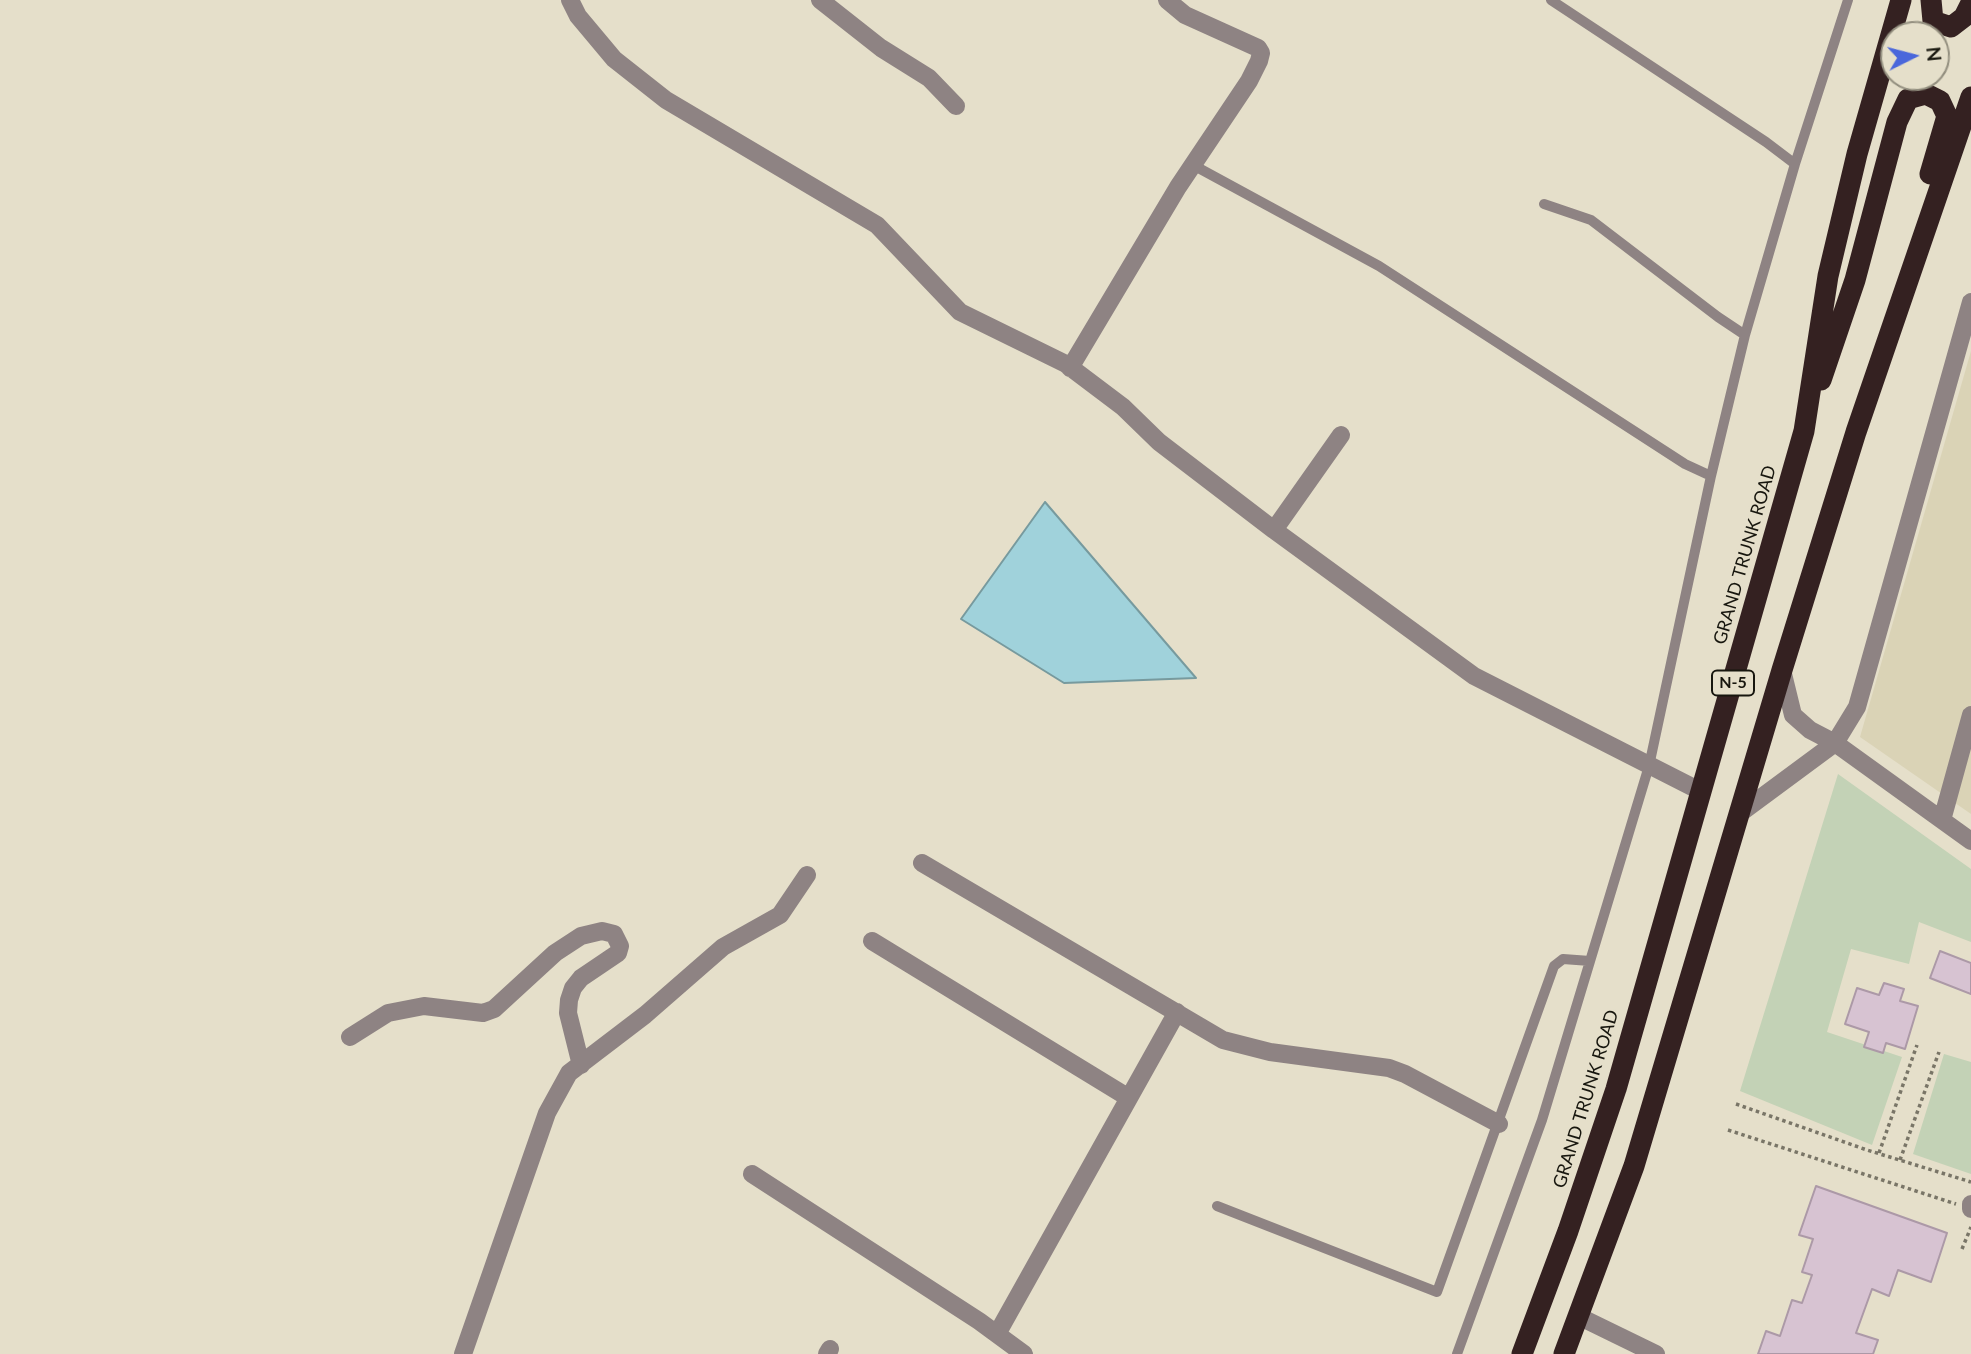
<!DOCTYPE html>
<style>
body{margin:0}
#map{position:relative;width:1971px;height:1354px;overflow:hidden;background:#e5dfca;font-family:Lato,sans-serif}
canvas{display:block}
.north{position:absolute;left:1880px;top:21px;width:70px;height:70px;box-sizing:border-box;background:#e5dfca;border:2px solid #938f7f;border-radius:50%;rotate:84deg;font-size:19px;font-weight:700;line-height:28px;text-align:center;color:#17160e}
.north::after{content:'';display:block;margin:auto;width:24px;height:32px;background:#4a67db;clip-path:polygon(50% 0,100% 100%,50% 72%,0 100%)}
</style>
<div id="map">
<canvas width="1971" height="1354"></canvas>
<div class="north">N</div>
</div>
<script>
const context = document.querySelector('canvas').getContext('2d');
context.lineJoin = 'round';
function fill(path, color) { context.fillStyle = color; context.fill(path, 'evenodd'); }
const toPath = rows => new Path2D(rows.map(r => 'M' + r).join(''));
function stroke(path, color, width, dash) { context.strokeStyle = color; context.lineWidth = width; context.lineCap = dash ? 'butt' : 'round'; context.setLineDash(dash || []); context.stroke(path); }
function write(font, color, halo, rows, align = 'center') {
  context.font = font + ' Lato,sans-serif'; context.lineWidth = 5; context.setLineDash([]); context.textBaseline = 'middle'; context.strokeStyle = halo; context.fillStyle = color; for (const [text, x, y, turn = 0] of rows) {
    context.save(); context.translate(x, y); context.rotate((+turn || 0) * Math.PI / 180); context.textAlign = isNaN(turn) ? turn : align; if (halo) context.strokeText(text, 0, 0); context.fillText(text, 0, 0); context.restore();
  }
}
const built = toPath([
 [1971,351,1971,814,1860,737]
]);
const green = toPath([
 [1838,774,1971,869,1971,942,1919,922,1909,964,1851,949,1827,1032,1902,1057,1872,1145,1740,1091],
 [1944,1054,1971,1062,1971,1174,1913,1154]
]);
const water = toPath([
 [1045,502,1196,678,1064,683,961,619,1045,502]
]);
const building = toPath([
 [1940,951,1971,963,1971,994,1930,978,1940,951],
 [1884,983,1904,989,1900,1001,1918,1006,1905,1049,1886,1043,1883,1053,1864,1047,1869,1032,1845,1024,1857,988,1879,995,1884,983],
 [1816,1186,1947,1233,1931,1282,1898,1270,1889,1296,1872,1289,1856,1333,1878,1340,1873,1354,1758,1354,1766,1331,1780,1336,1792,1300,1802,1303,1812,1275,1802,1272,1813,1239,1799,1235,1816,1186]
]);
const path = toPath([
 [1736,1104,1867,1150,1971,1182],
 [1728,1130,1956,1204],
 [1879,1153,1917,1045],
 [1900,1160,1939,1052],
 [1962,1249,1971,1227]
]);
const lane = toPath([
 [1551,0,1766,142,1795,164],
 [1193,165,1379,266,1685,464,1711,476],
 [1544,204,1591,220,1718,317,1745,335],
 [1217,1206,1437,1292,1554,966,1563,959,1590,961],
 [1457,1354,1542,1120,1649,766,1711,476,1745,335,1795,164,1848,0]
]);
const street = toPath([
 [570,0,578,16,614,59,666,100,877,225,960,312,1066,364,1123,407,1159,442,1274,530,1474,676,1702,792],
 [820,0,881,48,929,78,956,106],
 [1971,302,1857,707,1835,743,1971,841],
 [1070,368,1178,187,1249,81,1259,61,1261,53,1258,48,1185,15,1167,0],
 [1274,530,1341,435],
 [1739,814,1835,743,1810,730,1793,715,1782,670],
 [1942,820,1971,715],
 [922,863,1223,1040,1270,1052,1389,1068,1405,1074,1499,1124],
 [872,941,1129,1098],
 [350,1037,388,1013,424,1006,483,1013,494,1009,555,953,581,936,602,931,614,934,620,946,618,953,581,978,573,988,569,1000,568,1013,581,1065],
 [752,1174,979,1321,1024,1354],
 [1971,1204,1971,1209],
 [1580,1317,1656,1354],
 [997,1334,1177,1012],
 [463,1354,547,1113,569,1073,645,1015,723,947,780,915,807,875],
 [827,1354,830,1349]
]);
const highway = toPath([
 [1931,0,1933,21,1951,27,1964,17,1971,3],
 [1821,380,1855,280,1897,122,1908,99,1926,94,1940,101,1947,116,1930,174],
 [1522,1354,1568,1231,1616,1089,1804,431,1828,276,1857,154,1901,0],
 [1564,1354,1634,1166,1782,670,1856,432,1971,97]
]);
const shields = [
 [1733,683,42]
];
const shieldNames = [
 ["N-5",1733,683]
];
const streetNames = [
 ["GRAND TRUNK ROAD",1745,555,-74],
 ["GRAND TRUNK ROAD",1586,1099,-73]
];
fill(built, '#dad3b6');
fill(green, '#c3d2b6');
fill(water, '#a0d2db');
stroke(water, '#779a9e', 2);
fill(building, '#d7c3d2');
stroke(building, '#ac99a7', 2);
stroke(path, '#797567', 3.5, [3.5, 3.5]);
stroke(lane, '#8e8383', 10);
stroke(street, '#8e8383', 18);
stroke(highway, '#342121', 21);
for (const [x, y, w] of shields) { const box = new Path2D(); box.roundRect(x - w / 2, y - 12.5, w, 25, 5); context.fillStyle = '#e5dfca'; context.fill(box); stroke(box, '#17160e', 2); }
write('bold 16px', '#17160e', null, shieldNames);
write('18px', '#17160e', '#e5dfca', streetNames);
</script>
